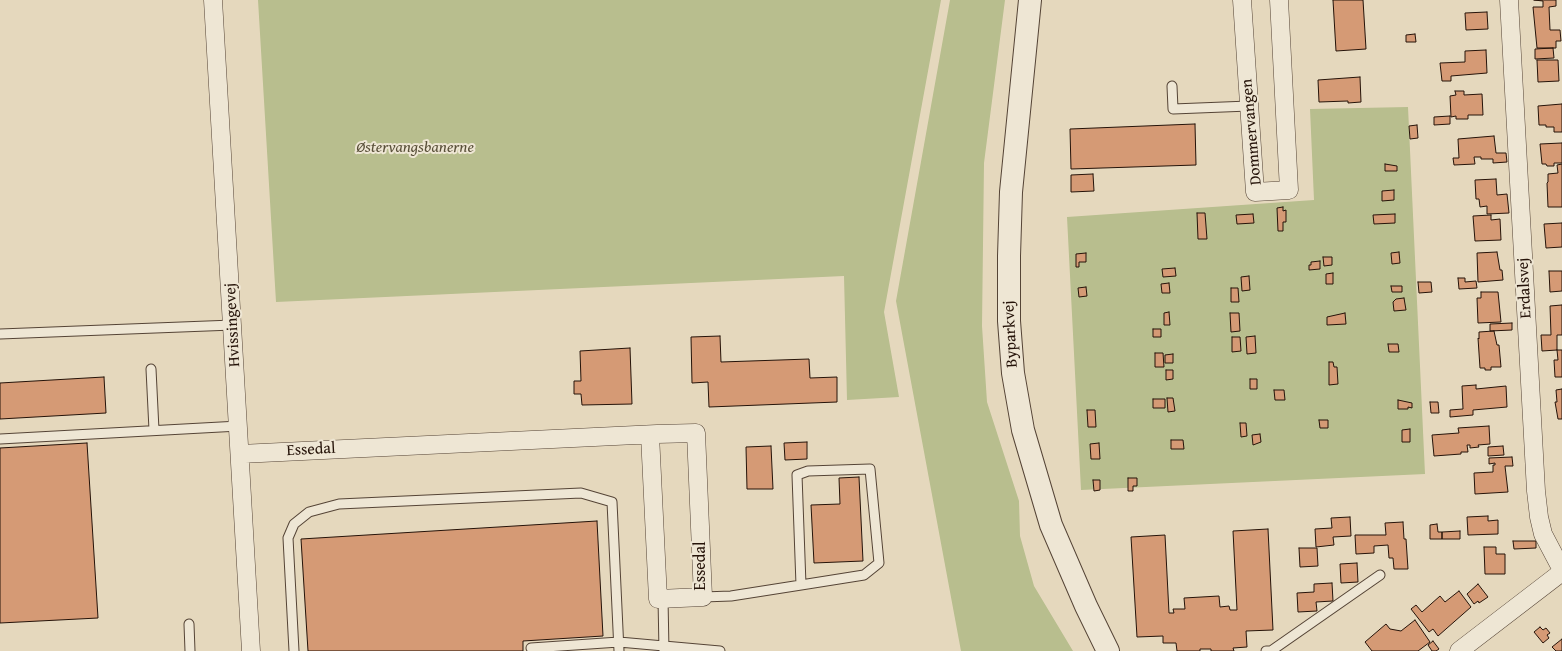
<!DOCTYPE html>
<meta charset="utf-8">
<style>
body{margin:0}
canvas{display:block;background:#e5d8bd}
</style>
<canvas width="1562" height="651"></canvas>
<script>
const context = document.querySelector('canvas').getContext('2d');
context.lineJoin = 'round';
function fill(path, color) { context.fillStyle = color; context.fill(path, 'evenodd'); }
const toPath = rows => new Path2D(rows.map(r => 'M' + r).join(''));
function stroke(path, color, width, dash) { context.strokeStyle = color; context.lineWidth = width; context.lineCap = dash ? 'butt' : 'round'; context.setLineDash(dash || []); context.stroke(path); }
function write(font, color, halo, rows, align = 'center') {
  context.font = font + ' "Gentium Book Plus",serif'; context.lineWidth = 4; context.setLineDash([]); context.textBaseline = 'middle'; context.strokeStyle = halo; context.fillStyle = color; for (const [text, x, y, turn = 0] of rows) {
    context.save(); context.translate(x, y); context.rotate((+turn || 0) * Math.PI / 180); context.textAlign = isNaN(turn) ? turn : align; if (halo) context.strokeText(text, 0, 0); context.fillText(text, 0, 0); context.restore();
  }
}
const green = toPath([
 [258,0,941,0,884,312,899,397,847,400,844,276,276,302],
 [950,0,1005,0,984,163,982,326,987,402,1019,501,1020,536,1034,586,1073,651,961,651,896,301],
 [1408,107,1425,474,1081,490,1067,217,1314,200,1310,109]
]);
const building = toPath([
 [1333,0,1363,0,1366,49,1336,51,1333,0],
 [1534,0,1556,0,1556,6,1549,7,1550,30,1560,30,1561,41,1556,41,1556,48,1537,48,1533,7,1543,7,1543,1,1534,0],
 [1487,12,1488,29,1466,30,1465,13,1487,12],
 [1415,34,1416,42,1406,42,1406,35,1415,34],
 [1553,48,1554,58,1535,59,1535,49,1553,48],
 [1486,50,1487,73,1451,76,1451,81,1442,81,1440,63,1465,62,1465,51,1486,50],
 [1537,60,1558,60,1559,81,1538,82,1537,60],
 [1360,77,1361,102,1348,103,1348,101,1319,102,1318,80,1360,77],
 [1455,91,1464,91,1464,95,1482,94,1483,115,1468,115,1468,119,1456,119,1456,116,1451,117,1450,96,1456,95,1455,91],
 [1562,104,1562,132,1554,132,1554,127,1546,127,1546,125,1539,125,1538,106,1562,104],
 [1450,116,1450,124,1434,125,1434,117,1450,116],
 [1195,124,1196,165,1071,169,1070,129,1195,124],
 [1417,125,1418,138,1410,139,1409,126,1417,125],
 [1494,136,1496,153,1506,153,1507,162,1493,163,1493,159,1481,159,1481,157,1474,157,1475,164,1454,165,1453,158,1459,158,1458,139,1494,136],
 [1562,143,1562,163,1554,163,1554,166,1547,166,1546,164,1542,164,1540,144,1562,143],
 [1385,164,1397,166,1397,171,1385,171,1385,164],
 [1562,164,1562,207,1548,207,1547,183,1548,182,1548,174,1558,173,1557,165,1562,164],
 [1093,174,1094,191,1071,192,1071,175,1093,174],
 [1496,179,1497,195,1507,194,1509,213,1487,214,1487,206,1480,207,1479,199,1476,199,1475,180,1496,179],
 [1394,190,1394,200,1382,201,1382,191,1394,190],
 [1283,207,1283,211,1286,210,1286,222,1283,222,1283,231,1278,231,1277,208,1283,207],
 [1197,213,1205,213,1207,239,1198,239,1197,213],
 [1253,214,1254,223,1237,224,1236,215,1253,214],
 [1395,214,1395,223,1374,224,1373,215,1395,214],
 [1491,215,1491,220,1500,219,1501,240,1475,241,1473,216,1491,215],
 [1562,223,1562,247,1546,248,1544,224,1562,223],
 [1399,252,1400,263,1392,264,1391,253,1399,252],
 [1497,252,1500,270,1502,270,1503,280,1478,282,1477,253,1497,252],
 [1086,253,1086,262,1079,262,1079,267,1076,267,1076,254,1086,253],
 [1323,257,1332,257,1332,265,1324,266,1323,257],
 [1320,261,1320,269,1309,270,1309,265,1311,265,1311,262,1320,261],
 [1175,268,1176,276,1163,277,1162,269,1175,268],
 [1549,271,1562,271,1562,291,1550,292,1549,271],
 [1333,273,1333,284,1326,284,1326,274,1333,273],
 [1249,276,1250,290,1242,291,1241,277,1249,276],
 [1458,278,1465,278,1465,282,1476,281,1477,288,1459,289,1458,278],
 [1418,282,1431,282,1432,292,1419,293,1418,282],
 [1169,283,1170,293,1162,293,1161,284,1169,283],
 [1391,286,1402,286,1402,292,1392,292,1391,286],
 [1086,287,1087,296,1079,297,1078,288,1086,287],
 [1231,288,1238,288,1239,302,1231,302,1231,288],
 [1481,292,1498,292,1501,322,1478,323,1477,298,1481,298,1481,292],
 [1404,298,1406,310,1394,311,1393,302,1396,299,1404,298],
 [1562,305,1562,335,1557,335,1557,350,1542,351,1541,335,1551,335,1550,306,1562,305],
 [1169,312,1170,325,1164,325,1164,313,1169,312],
 [1230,313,1239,313,1240,331,1231,332,1230,313],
 [1345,313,1346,324,1327,325,1327,317,1345,313],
 [1512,323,1512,330,1490,331,1490,324,1512,323],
 [1153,329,1161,329,1161,337,1153,337,1153,329],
 [1494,331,1497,345,1499,345,1501,367,1491,367,1491,370,1485,370,1485,368,1480,368,1478,338,1479,339,1479,332,1494,331],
 [720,336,721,362,809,359,810,378,837,377,837,402,709,407,708,382,692,383,691,337,720,336],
 [1255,336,1256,353,1247,354,1246,337,1255,336],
 [1232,337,1240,337,1241,351,1232,352,1232,337],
 [1388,344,1398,344,1399,352,1389,352,1388,344],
 [630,348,632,404,582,405,581,394,574,394,574,381,581,381,580,351,630,348],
 [1557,350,1562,350,1562,377,1555,377,1554,360,1558,360,1557,350],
 [1155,353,1163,353,1164,367,1155,367,1155,353],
 [1173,354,1173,363,1165,363,1165,355,1173,354],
 [1329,362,1333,362,1334,367,1337,367,1338,384,1329,385,1329,362],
 [1166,370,1173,370,1173,379,1166,380,1166,370],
 [104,377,106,413,0,419,0,383,104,377],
 [1250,379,1257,379,1257,389,1250,389,1250,379],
 [1476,385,1476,389,1506,386,1507,407,1473,410,1473,415,1450,417,1450,410,1463,409,1462,386,1476,385],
 [1562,389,1562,419,1558,419,1555,402,1557,402,1556,390,1562,389],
 [1274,390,1284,390,1285,400,1275,400,1274,390],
 [1167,398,1173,398,1175,411,1168,412,1167,398],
 [1153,399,1165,399,1165,408,1153,408,1153,399],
 [1398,400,1412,403,1412,408,1408,407,1408,409,1398,409,1398,400],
 [1430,402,1438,402,1439,413,1431,413,1430,402],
 [1087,410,1095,410,1096,427,1088,427,1087,410],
 [1319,420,1328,420,1328,428,1320,428,1319,420],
 [1240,423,1246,423,1247,436,1241,437,1240,423],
 [1489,426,1490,444,1478,445,1479,447,1470,448,1470,445,1467,445,1468,452,1461,452,1461,454,1434,456,1432,435,1459,433,1458,428,1489,426],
 [1410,429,1410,442,1402,442,1402,430,1410,429],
 [1260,434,1261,442,1253,445,1252,435,1260,434],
 [1171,440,1183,440,1184,449,1171,449,1171,440],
 [807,442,807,459,785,460,784,443,807,442],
 [87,443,98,618,0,623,0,448,87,443],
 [1099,443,1100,459,1091,459,1090,444,1099,443],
 [771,446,773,489,747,489,746,447,771,446],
 [1503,446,1504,455,1488,456,1488,447,1503,446],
 [1512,457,1513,466,1505,466,1508,492,1475,494,1474,473,1493,472,1493,465,1495,465,1495,463,1489,464,1489,458,1512,457],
 [859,477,863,561,814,563,811,505,840,504,839,478,859,477],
 [1128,478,1137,478,1137,486,1133,486,1133,491,1128,491,1128,478],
 [1093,480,1100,480,1100,490,1094,491,1093,480],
 [1488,516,1488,521,1498,520,1498,534,1468,535,1467,517,1488,516],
 [1350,517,1351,536,1333,537,1334,545,1316,547,1315,529,1332,528,1331,518,1350,517],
 [597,521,603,636,523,641,523,651,308,651,301,539,597,521],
 [1403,522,1404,539,1406,539,1408,569,1394,569,1393,558,1389,558,1388,545,1374,546,1374,553,1356,554,1355,535,1386,535,1385,523,1403,522],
 [1437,524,1438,532,1442,532,1442,539,1430,539,1430,525,1437,524],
 [1268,529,1273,630,1246,631,1247,647,1233,648,1234,651,1211,651,1211,649,1200,649,1200,651,1177,651,1176,643,1163,643,1163,636,1137,637,1131,537,1165,535,1169,613,1174,613,1173,609,1185,609,1184,598,1219,596,1220,607,1229,606,1230,610,1237,610,1233,531,1268,529],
 [1460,531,1460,539,1442,539,1442,532,1460,531],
 [1513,541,1536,541,1536,548,1514,549,1513,541],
 [1484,547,1496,547,1496,554,1505,554,1505,574,1485,574,1484,547],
 [1299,548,1317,548,1318,566,1300,567,1299,548],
 [1357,563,1358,582,1341,583,1340,564,1357,563],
 [1332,583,1333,601,1316,602,1317,611,1298,612,1297,593,1314,592,1314,584,1332,583],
 [1478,584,1488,597,1479,603,1478,601,1474,604,1467,594,1478,584],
 [1459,591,1471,607,1438,636,1433,629,1429,632,1411,609,1416,605,1422,612,1440,596,1445,602,1459,591],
 [1415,620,1430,642,1418,651,1372,651,1365,642,1386,624,1390,629,1401,631,1415,620],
 [1540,627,1543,630,1546,628,1550,633,1547,635,1549,638,1543,643,1534,632,1540,627],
 [1562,639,1562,651,1556,651,1552,647,1562,639],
 [1433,641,1439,649,1436,651,1432,651,1428,645,1433,641]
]);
const service = toPath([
 [1172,86,1173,109,1249,106],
 [0,334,233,325],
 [151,369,154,430],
 [0,439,239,426],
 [703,597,731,596,801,585,797,475,808,471,870,469,879,563,864,575,801,585],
 [663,598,664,651],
 [189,624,190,651],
 [531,648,619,642,720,651],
 [294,651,288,538,294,524,309,512,339,504,581,493,612,502,619,651],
 [1266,651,1271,651,1380,575]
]);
const minor = toPath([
 [213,0,251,651],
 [1242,0,1255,192,1289,190,1279,0],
 [1509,0,1536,491,1539,517,1543,534,1562,570],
 [240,454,657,434,696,433,703,597,658,599,650,435],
 [1459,651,1562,572]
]);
const tertiary = toPath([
 [1030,0,1011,192,1009,256,1009,321,1013,373,1023,430,1051,525,1086,606,1108,651]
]);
const streetNames = [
 ["Dommervangen",1252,132,-95],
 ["Erdalsvej",1525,288,-93],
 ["Hvissingevej",233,325,-93],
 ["Byparkvej",1011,334,-93],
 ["Essedal",311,450,-3],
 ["Essedal",701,566,-90]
];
const parkNames = [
 ["Østervangsbanerne",415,148]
];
fill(green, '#b8be8e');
fill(building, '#d59a75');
stroke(building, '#251309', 1);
stroke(service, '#554436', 11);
stroke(minor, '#554436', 19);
stroke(tertiary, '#554436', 24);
stroke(service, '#eee6d4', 9);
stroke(minor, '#eee6d4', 18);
stroke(tertiary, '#eee6d4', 22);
write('16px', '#251309', '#eee6d4', streetNames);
write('italic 16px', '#584f38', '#eee6d4', parkNames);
</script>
